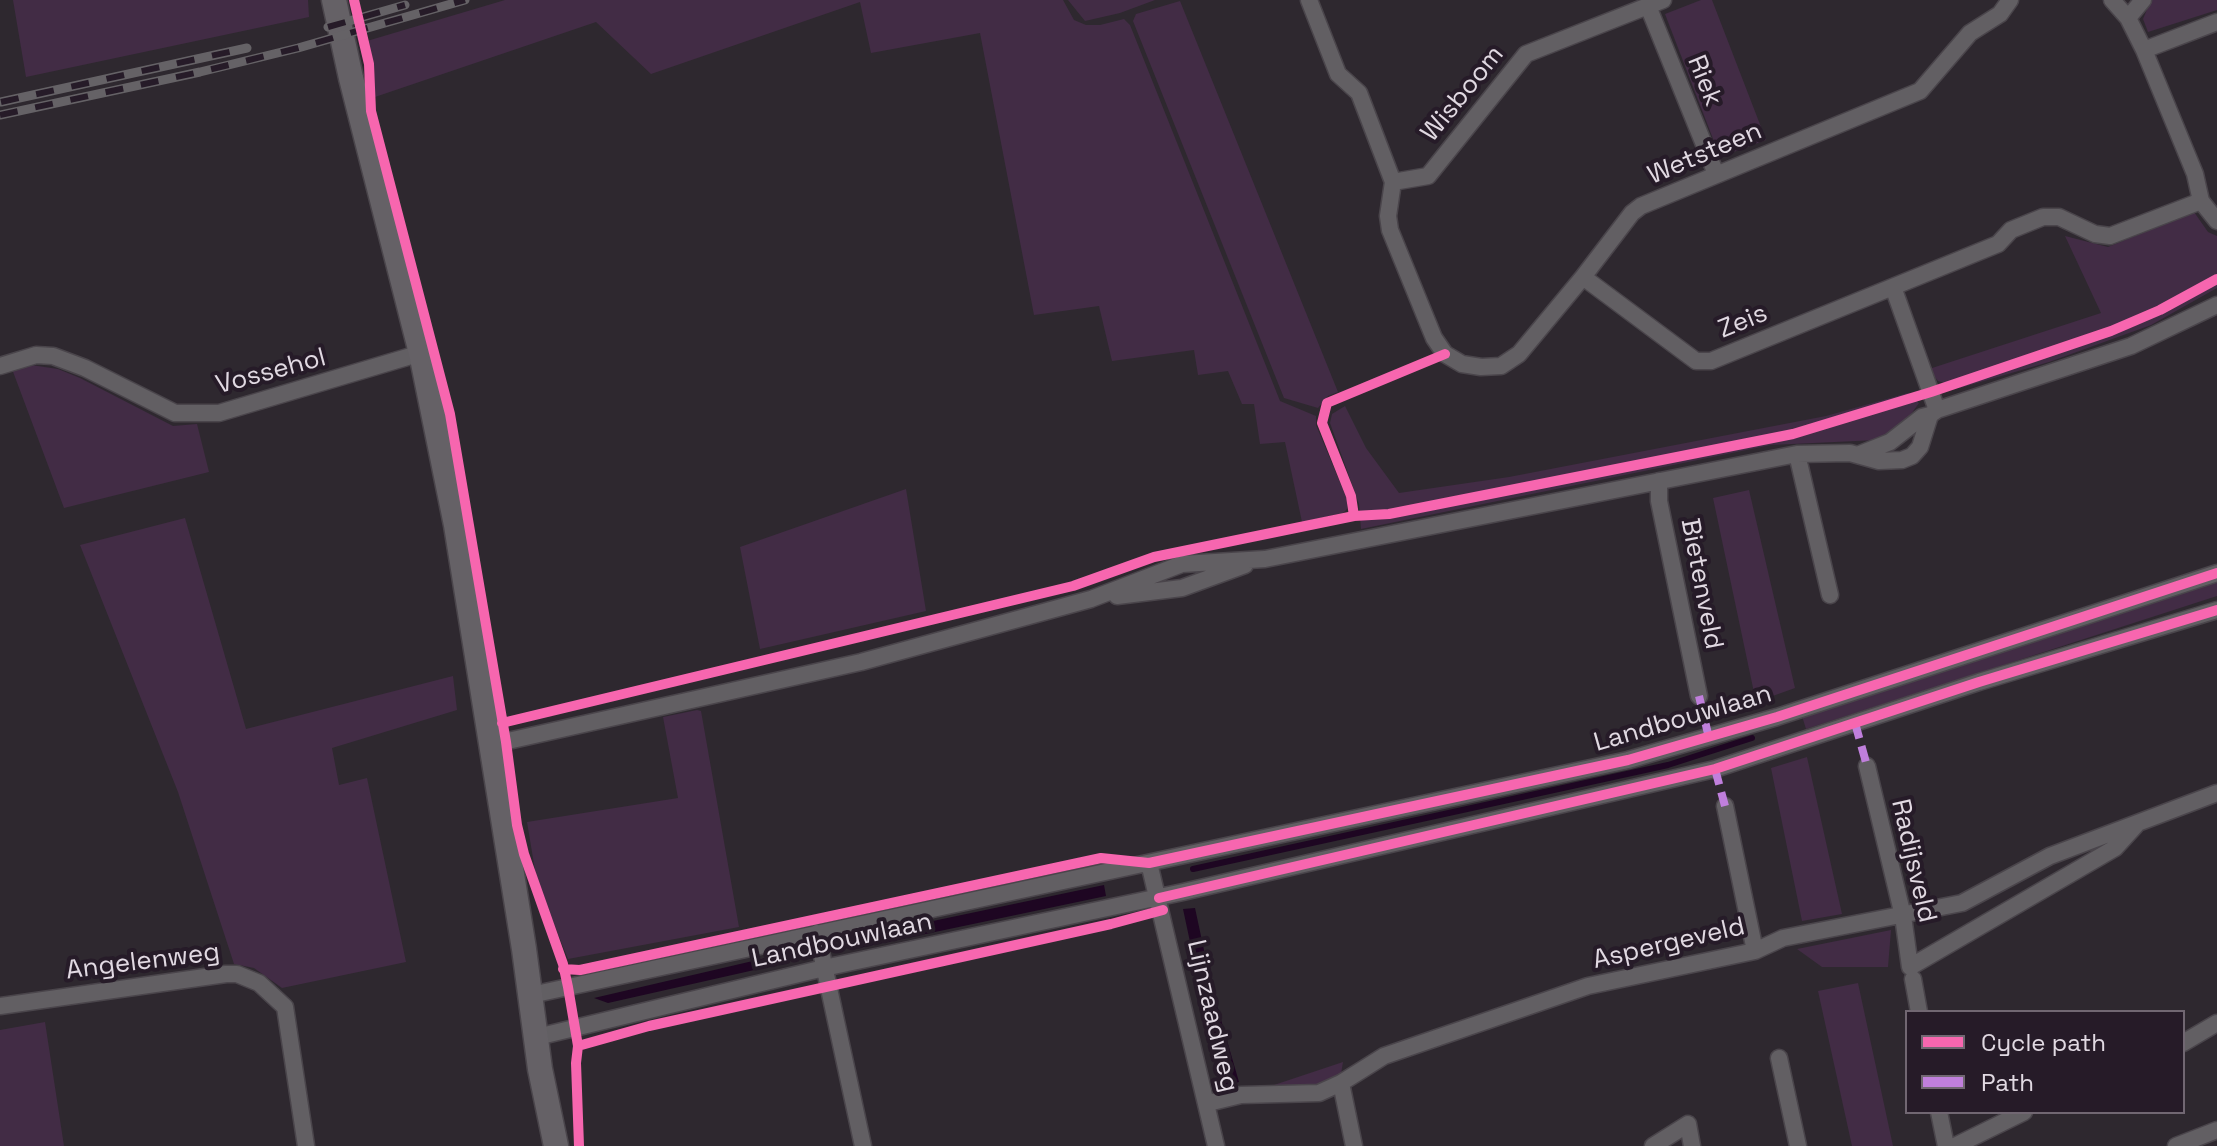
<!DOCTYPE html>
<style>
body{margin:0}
#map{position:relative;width:2217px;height:1146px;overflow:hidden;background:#2e282f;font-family:"Space Grotesk",sans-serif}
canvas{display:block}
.legend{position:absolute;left:1905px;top:1010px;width:280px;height:104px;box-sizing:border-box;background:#261b28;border:2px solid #716772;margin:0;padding:10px 14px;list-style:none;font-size:24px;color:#e1d9e2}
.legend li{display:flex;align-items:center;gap:16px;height:40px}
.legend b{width:40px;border:2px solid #716772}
</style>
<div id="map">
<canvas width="2217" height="1146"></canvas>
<ul class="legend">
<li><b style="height:10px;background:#f766af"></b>Cycle path</li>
<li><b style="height:10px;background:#c07fdc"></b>Path</li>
</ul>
</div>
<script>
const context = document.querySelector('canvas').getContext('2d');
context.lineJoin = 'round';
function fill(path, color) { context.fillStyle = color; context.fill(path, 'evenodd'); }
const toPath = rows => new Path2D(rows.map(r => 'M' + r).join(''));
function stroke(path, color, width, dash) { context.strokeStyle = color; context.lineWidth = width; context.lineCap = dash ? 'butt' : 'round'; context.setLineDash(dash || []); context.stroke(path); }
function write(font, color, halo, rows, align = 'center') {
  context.font = font + ' "Space Grotesk",sans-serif'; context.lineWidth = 8; context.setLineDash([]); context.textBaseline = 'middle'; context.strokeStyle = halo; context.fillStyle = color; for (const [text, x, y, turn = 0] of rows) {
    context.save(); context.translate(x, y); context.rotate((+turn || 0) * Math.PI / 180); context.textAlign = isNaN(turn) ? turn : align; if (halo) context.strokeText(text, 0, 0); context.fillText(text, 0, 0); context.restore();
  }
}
const green = toPath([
 [13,0,308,0,309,17,26,77],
 [505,0,1063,0,1074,20,1086,25,1100,25,1124,19,1130,25,1280,401,1316,416,1316,425,1347,499,1347,509,1343,513,1302,522,1285,442,1260,444,1254,404,1242,404,1228,371,1198,375,1194,350,1112,361,1099,306,1034,315,980,33,871,53,860,2,651,74,596,22,375,97,367,41],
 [1068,0,1155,0,1120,13,1085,21],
 [1701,0,1712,0,1766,140,1720,157,1665,14],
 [2151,0,2217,0,2217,10,2148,32,2143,19],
 [1180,1,1338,392,1328,396,1318,408,1284,398,1133,21,1136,14],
 [2194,212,2208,232,2217,236,2217,288,2151,325,2049,362,1960,388,1938,381,1931,373,1929,369,2101,313,2065,236,2108,247],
 [31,365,58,369,80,378,173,426,197,424,209,472,64,508,12,369],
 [1908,393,1919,403,1906,421,1877,440,1771,445,1361,529,1359,504,1330,423,1332,414,1345,406,1366,448,1399,493,1509,477,1826,416],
 [906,489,926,611,760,649,740,547],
 [1749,490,1795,688,1756,702,1713,498],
 [185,518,246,729,453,676,457,710,332,748,339,785,367,778,406,962,282,988,254,968,234,964,178,792,80,545],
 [2217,581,2217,596,1806,729,1802,716],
 [697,710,701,711,739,927,568,959,537,882,527,822,678,798,663,717],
 [1807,757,1842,914,1802,921,1771,768],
 [1891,930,1888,967,1822,967,1797,949],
 [1858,983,1893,1146,1852,1146,1818,991],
 [45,1022,64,1146,0,1146,0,1030],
 [1343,1062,1341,1074,1318,1086,1265,1088]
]);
const water = toPath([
 [1104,885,1106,896,859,948,857,937],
 [1195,908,1213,992,1239,1082,1221,1087,1183,909],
 [770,957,772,966,608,1003,594,998]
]);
const stream = toPath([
 [1193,869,1668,765,1752,738]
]);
const street = toPath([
 [1309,0,1338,74,1359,93,1393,182,1388,216,1390,230,1434,338,1445,354,1462,364,1481,367,1501,366,1519,354,1583,277,1632,213,1641,206,1920,91,1970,33,2000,14,2010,0],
 [2112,0,2128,18,2144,50,2195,174,2201,201,2217,221],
 [1648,6,1716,174],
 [2128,18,2143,0],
 [2144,50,2217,22],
 [1393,182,1428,176,1526,54,1663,0],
 [1583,277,1696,361,1711,361,1998,244,2011,230,2043,217,2059,217,2095,234,2110,236,2201,201],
 [1893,287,1937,410],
 [0,366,36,355,53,356,85,368,175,413,219,413,421,353],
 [1797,454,1830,595],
 [1860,454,1890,442,1922,417,1930,415,1937,410,2131,346,2217,305],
 [1659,481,1659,501,1699,696],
 [1117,596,1182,588,1245,565],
 [490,745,861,662,1091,599,1182,564,1265,559,1797,454,1850,453,1879,461,1902,460,1912,456,1920,447,1930,415],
 [1867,766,1903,916,1910,967,2115,848,2136,825],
 [1725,806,1755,951],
 [1149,863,1216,1146],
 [817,933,863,1146],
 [1913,979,1919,1012],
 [531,995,1628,760,1777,717,2217,573],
 [0,1006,226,974,237,974,259,983,285,1007,306,1146],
 [537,1037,824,968,1183,892,1715,769,1979,682,2217,610],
 [2183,1043,2217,1023],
 [1779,1058,1798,1146],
 [1341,1083,1354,1146],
 [1208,1103,1241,1095,1319,1093,1341,1083,1384,1056,1588,986,1755,951,1783,938,1962,903,2050,856,2217,793],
 [1939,1112,1946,1146],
 [1653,1146,1688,1124,1692,1146],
 [1955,1146,2024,1112],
 [2176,1146,2217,1130]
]);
const secondary = toPath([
 [334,0,351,78,421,353,456,525,524,949,540,1069,556,1146]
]);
const rail = toPath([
 [328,27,405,5],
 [1,102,247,48],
 [0,115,200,72,298,48,465,0]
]);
const quiet = toPath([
 [1699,696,1709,738],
 [1855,723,1867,766],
 [1715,769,1725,806]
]);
const cycleway = toPath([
 [354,0,369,64,371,111,450,414,506,742,517,825,524,854,563,964,568,987,578,1046,576,1063,579,1146],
 [1354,516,1351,496,1322,423,1327,403,1445,354],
 [502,723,1073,586,1154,557,1354,516,1389,514,1793,434,1931,392,2111,331,2160,310,2217,279],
 [1159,898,1715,769,1979,682,2217,610],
 [563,969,580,970,1101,858,1149,863,1628,760,1777,717,2217,573],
 [578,1046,649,1026,1111,924,1163,910]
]);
const streetNames = [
 ["Riek",1704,81,68],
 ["Wisboom",1463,94,-51],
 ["Wetsteen",1705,154,-23],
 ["Zeis",1743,322,-22],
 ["Vossehol",271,372,-15],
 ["Bietenveld",1701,584,79],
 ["Landbouwlaan",1683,719,-16],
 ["Radijsveld",1913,861,77],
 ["Landbouwlaan",842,941,-12],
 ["Aspergeveld",1669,944,-13],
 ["Angelenweg",143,962,-7],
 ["Lijnzaadweg",1212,1016,77]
];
fill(green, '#422c45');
fill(water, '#1e0622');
stroke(stream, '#1e0622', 6);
stroke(street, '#4a454b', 19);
stroke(secondary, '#4a454b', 27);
stroke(street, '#625f63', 16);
stroke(secondary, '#656166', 24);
stroke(rail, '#656266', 9);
stroke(rail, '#261b28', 6, [18]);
stroke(quiet, '#c07fdc', 8, [16, 8]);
stroke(cycleway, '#f766af', 10);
write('26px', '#e1d9e2', '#261b28', streetNames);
</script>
